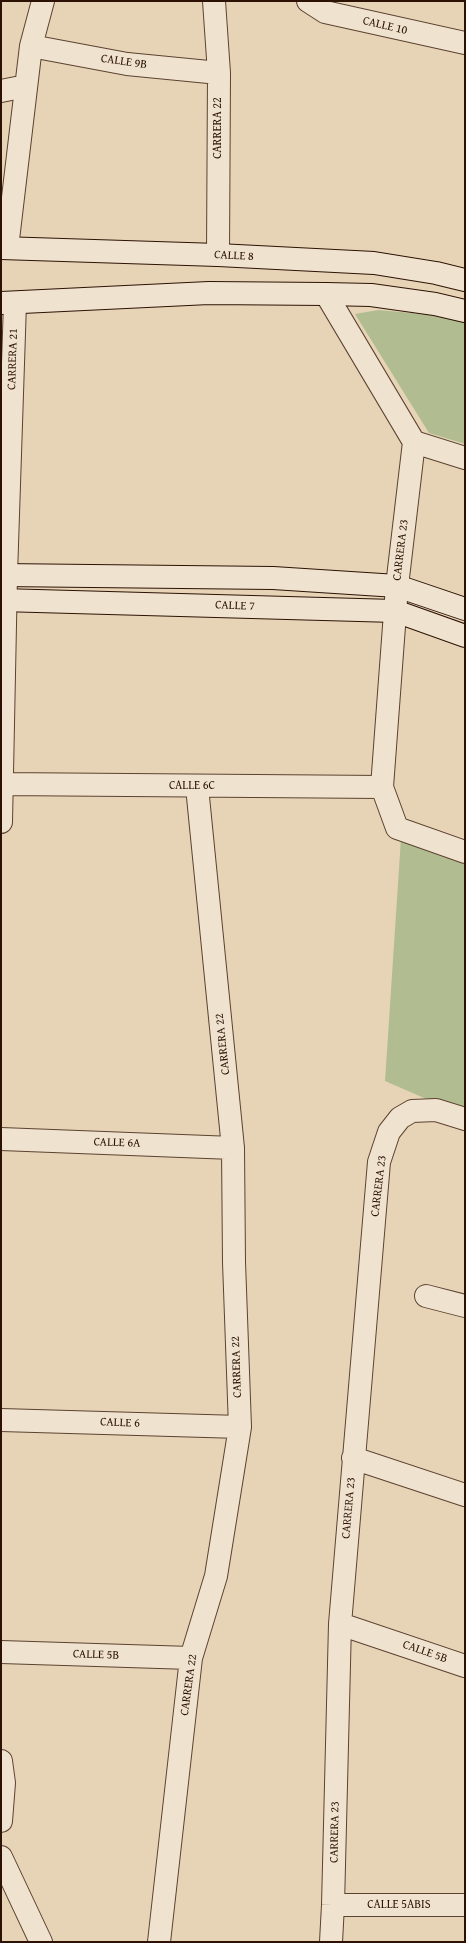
<!DOCTYPE html>
<style>
body{margin:0}
#map{position:relative;width:466px;height:1943px;overflow:hidden;background:#e7d4b6;font-family:"Gentium Book Plus",serif}
canvas{display:block}
.frame{position:absolute;inset:0;border:2px solid #2d1204;pointer-events:none}
</style>
<div id="map">
<canvas width="466" height="1943"></canvas>
<div class="frame"></div>
</div>
<script>
const context = document.querySelector('canvas').getContext('2d');
context.lineJoin = 'round';
function fill(path, color) { context.fillStyle = color; context.fill(path, 'evenodd'); }
const toPath = rows => new Path2D(rows.map(r => 'M' + r).join(''));
function stroke(path, color, width, dash) { context.strokeStyle = color; context.lineWidth = width; context.lineCap = dash ? 'butt' : 'round'; context.setLineDash(dash || []); context.stroke(path); }
function write(font, color, halo, rows, align = 'center') {
  context.font = font + ' "Gentium Book Plus",serif'; context.lineWidth = 4; context.setLineDash([]); context.textBaseline = 'middle'; context.strokeStyle = halo; context.fillStyle = color; for (const [text, x, y, turn = 0] of rows) {
    context.save(); context.translate(x, y); context.rotate((+turn || 0) * Math.PI / 180); context.textAlign = isNaN(turn) ? turn : align; if (halo) context.strokeText(text, 0, 0); context.fillText(text, 0, 0); context.restore();
  }
}
const green = toPath([
 [378,310,435,315,465,322,465,444,429,433,355,314],
 [401,838,465,861,465,1113,438,1104,385,1081]
]);
const minor = toPath([
 [214,1,219,73,218,255],
 [308,1,325,12,465,43],
 [31,46,127,64,219,73],
 [1,91,26,86],
 [7,248,31,46,43,1],
 [326,294,414,442,397,586,382,787,397,828,465,852],
 [414,442,465,458],
 [1,784,382,787],
 [1,822,6,575,15,303],
 [1,1139,233,1148],
 [426,1296,465,1306],
 [1,1420,240,1427],
 [353,1458,465,1495],
 [340,1624,465,1666],
 [1,1652,191,1658],
 [1,1761,4,1783,1,1821],
 [1,1857,41,1942],
 [333,1905,465,1905],
 [159,1942,191,1658,216,1576,240,1427,234,1262,233,1148,197,787],
 [331,1942,333,1905,340,1624,379,1162,389,1132,400,1118,412,1111,436,1110,465,1119]
]);
const secondary = toPath([
 [1,248,218,255,374,263,436,273,465,280],
 [1,303,209,293,326,294,371,295,435,304,465,311],
 [1,575,273,578,397,586,465,609],
 [1,600,395,611,465,636]
]);
const streetNames = [
 ["CALLE 10",385,26,13],
 ["CALLE 9B",124,62,8],
 ["CARRERA 22",218,128,-90],
 ["CALLE 8",234,256,3],
 ["CARRERA 21",13,359,-88],
 ["CARRERA 23",401,550,-83],
 ["CALLE 7",235,606,2],
 ["CALLE 6C",192,786],
 ["CARRERA 22",223,1044,-96],
 ["CALLE 6A",117,1143,2],
 ["CARRERA 23",379,1186,-83],
 ["CARRERA 22",237,1367,-92],
 ["CALLE 6",120,1423,2],
 ["CARRERA 23",349,1508,-85],
 ["CALLE 5B",425,1652,19],
 ["CALLE 5B",96,1655,2],
 ["CARRERA 22",189,1685,-82],
 ["CARRERA 23",335,1832,-89],
 ["CALLE 5ABIS",399,1905]
];
fill(green, '#b1bd91');
stroke(minor, '#5c4230', 24);
stroke(secondary, '#2d1204', 24);
stroke(minor, '#efe3d0', 22);
stroke(secondary, '#efe3d0', 22);
write('12px', '#2d1204', '#efe3d0', streetNames);
</script>
